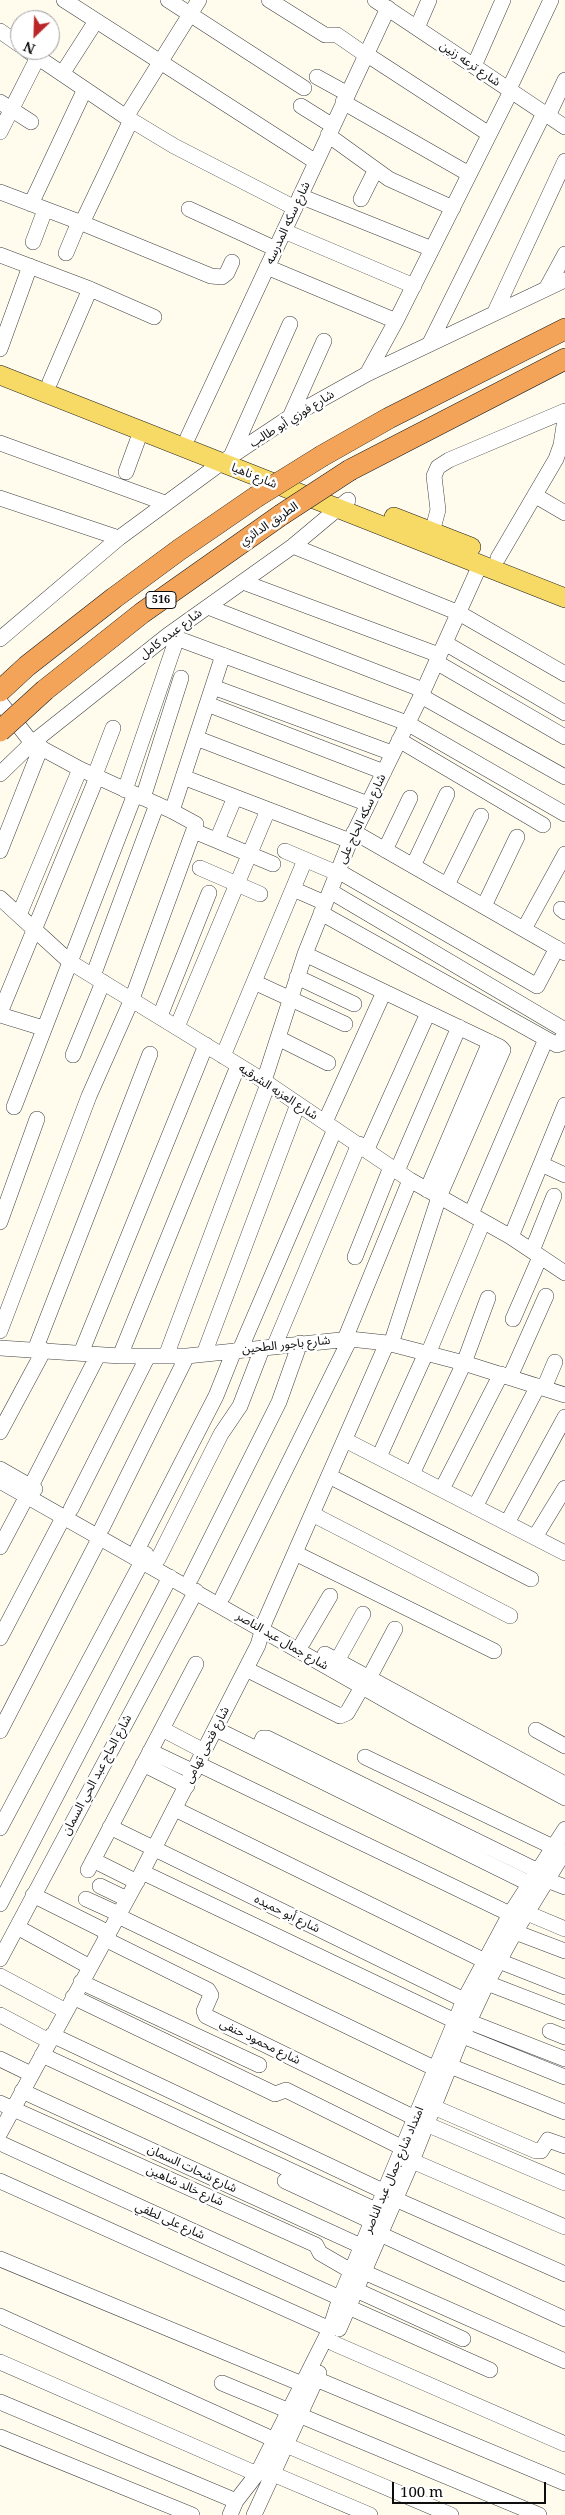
<!DOCTYPE html>
<meta charset="utf-8">
<style>
body{margin:0}
#map{position:relative;width:565px;height:2515px;overflow:hidden;background:#fffced;font-family:"Noto Serif",serif}
canvas{display:block}
.north{position:absolute;left:10px;top:10px;width:50px;height:50px;box-sizing:border-box;background:#fff;border:1px solid #9e9e9e;border-radius:50%;rotate:204deg;font-size:14px;font-weight:700;line-height:20px;text-align:center;color:#0d0d0d}
.north::after{content:'';display:block;margin:auto;width:18px;height:22px;background:#bb2728;clip-path:polygon(50% 0,100% 100%,50% 72%,0 100%)}
.scale{position:absolute;left:392px;top:2482px;width:154px;height:22px;box-sizing:border-box;border:2px solid #0d0d0d;border-top:0;padding-left:6px;font-size:15px;line-height:18px;white-space:nowrap;color:#0d0d0d;-webkit-text-stroke:4px #fff;paint-order:stroke}
</style>
<div id="map">
<canvas width="565" height="2515"></canvas>
<div class="north">N</div>
<div class="scale">100 m</div>
</div>
<script>
const context = document.querySelector('canvas').getContext('2d');
context.lineJoin = 'round';
const toPath = rows => new Path2D(rows.map(r => 'M' + r).join(''));
function stroke(path, color, width, dash) { context.strokeStyle = color; context.lineWidth = width; context.lineCap = dash ? 'butt' : 'round'; context.setLineDash(dash || []); context.stroke(path); }
function write(font, color, halo, rows, align = 'center') {
  context.font = font + ' "Noto Serif","Noto Sans Arabic",serif'; context.lineWidth = 5; context.setLineDash([]); context.textBaseline = 'middle'; context.strokeStyle = halo; context.fillStyle = color; for (const [text, x, y, turn = 0] of rows) {
    context.save(); context.translate(x, y); context.rotate((+turn || 0) * Math.PI / 180); context.textAlign = isNaN(turn) ? turn : align; if (halo) context.strokeText(text, 0, 0); context.fillText(text, 0, 0); context.restore();
  }
}
const minor = toPath([
 [64,0,316,162],
 [168,0,304,88],
 [269,0,325,35,337,35,366,55],
 [375,0,565,127],
 [417,28,429,0],
 [0,31,20,45],
 [27,50,126,117,174,146,295,208],
 [366,54,489,134],
 [474,66,503,0],
 [62,74,96,21],
 [317,77,348,94],
 [509,89,551,0],
 [0,102,31,122],
 [343,102,469,174],
 [301,106,333,126],
 [548,116,565,80],
 [126,117,199,0],
 [0,132,38,57],
 [328,135,389,179,453,208],
 [0,192,82,223,211,276,222,277,227,273,232,262],
 [300,196,432,249],
 [361,199,375,171],
 [31,204,85,89],
 [189,209,276,249],
 [82,223,131,120],
 [284,231,414,286],
 [33,242,45,210],
 [66,253,79,222],
 [0,255,90,289,154,317],
 [267,267,396,321],
 [546,289,565,254],
 [495,312,565,161],
 [430,343,544,113],
 [0,349,30,266],
 [367,374,396,321,511,91],
 [50,382,90,289],
 [290,417,324,341],
 [188,437,388,8],
 [0,443,165,503],
 [232,454,290,324],
 [126,472,141,431],
 [536,496,565,513],
 [0,498,119,538],
 [432,532,438,510,434,476,438,467,449,460,565,411],
 [293,546,459,613,565,674],
 [498,558,556,459,561,445,565,419],
 [243,582,439,655],
 [208,607,423,690],
 [168,635,407,723,565,814],
 [0,639,119,538,221,463,290,417,367,374,565,280],
 [445,643,565,713],
 [436,662,565,737],
 [213,687,392,753],
 [421,696,565,777],
 [0,702,32,743,80,769,172,811,196,824,132,999,89,1096,0,1331],
 [207,704,384,772],
 [196,738,368,804],
 [399,740,543,825],
 [0,774,32,743,168,635,293,546,348,500],
 [95,775,113,728],
 [183,777,350,841],
 [125,790,177,638],
 [143,798,181,678],
 [172,811,223,655],
 [194,831,273,864],
 [354,832,565,953],
 [217,840,235,797],
 [385,850,410,798],
 [0,851,41,747],
 [285,851,337,873],
 [413,866,447,794],
 [200,868,260,894],
 [338,871,537,986,557,948],
 [447,885,481,816],
 [293,889,325,903],
 [330,891,565,1030],
 [0,898,70,962,264,1081,410,1180,511,1237,565,1273],
 [484,906,517,837],
 [561,909,565,912],
 [321,913,557,1045,560,1044,565,1032],
 [19,915,80,769],
 [524,929,565,854],
 [305,954,500,1047,503,1050,439,1197,391,1344],
 [93,976,157,804],
 [297,977,354,1004],
 [254,982,345,1024],
 [0,1013,97,777],
 [0,1015,43,1028],
 [160,1016,209,893],
 [177,1027,268,810],
 [278,1038,328,1063],
 [73,1055,103,982],
 [223,1056,305,860],
 [264,1081,305,954,350,841,421,696,480,565],
 [14,1107,135,794],
 [325,1122,384,992],
 [367,1149,428,1013],
 [541,1164,565,1175],
 [397,1171,459,1027],
 [427,1190,490,1042],
 [471,1214,546,1039],
 [0,1222,37,1119],
 [511,1237,565,1105],
 [532,1251,554,1196],
 [355,1257,391,1167],
 [513,1319,540,1257],
 [345,1339,410,1180],
 [274,1347,359,1144],
 [0,1348,120,1356,187,1356,350,1339,387,1343,464,1363,565,1395],
 [35,1350,150,1054],
 [240,1350,335,1129],
 [81,1353,206,1045],
 [204,1354,298,1104],
 [428,1354,483,1222],
 [120,1356,238,1066],
 [166,1356,268,1084],
 [510,1377,546,1296],
 [544,1388,555,1362],
 [0,1432,44,1350],
 [345,1440,565,1553],
 [379,1457,426,1353],
 [0,1469,35,1489],
 [412,1474,464,1363,488,1298],
 [329,1476,531,1579],
 [0,1481,417,1718,565,1798],
 [31,1486,98,1355],
 [442,1489,501,1374],
 [475,1507,538,1386],
 [71,1509,148,1356],
 [312,1514,510,1616],
 [507,1523,565,1417],
 [102,1528,187,1356],
 [535,1537,565,1488],
 [0,1547,27,1496],
 [138,1548,216,1396,234,1351],
 [295,1553,494,1651],
 [158,1559,221,1434,240,1406,262,1349],
 [191,1578,279,1402,300,1343],
 [223,1596,350,1339],
 [0,1638,64,1516],
 [303,1642,330,1596],
 [325,1654,565,1784],
 [337,1661,363,1614],
 [246,1669,340,1716,347,1713,362,1687],
 [369,1678,395,1629],
 [162,1729,204,1751],
 [216,1729,530,1884],
 [536,1730,565,1746],
 [0,1731,100,1537],
 [258,1749,263,1738,267,1738,538,1871],
 [150,1751,194,1772],
 [365,1757,553,1847],
 [143,1764,187,1786],
 [198,1764,510,1914],
 [175,1809,485,1961],
 [110,1827,464,2000],
 [0,1828,146,1554],
 [93,1860,137,1882],
 [88,1870,196,1664],
 [142,1872,455,2021],
 [547,1880,565,1887],
 [100,1886,127,1899],
 [33,1895,109,1933],
 [86,1899,119,1914],
 [0,1904,170,1577],
 [527,1913,565,1929],
 [118,1916,434,2068],
 [17,1927,90,1967],
 [515,1932,565,1951],
 [105,1939,208,1990,211,1995,204,2011,206,2016,415,2118],
 [0,1959,196,1591],
 [499,1961,565,1987],
 [0,1976,66,2011],
 [81,1982,259,2065],
 [487,1983,565,2013],
 [73,1997,275,2094,286,2090,403,2148],
 [0,2015,49,2041],
 [470,2022,565,2059],
 [550,2031,565,2037],
 [52,2035,385,2192],
 [463,2036,565,2077],
 [42,2055,378,2211],
 [0,2059,31,2074],
 [450,2066,565,2112],
 [22,2091,361,2246],
 [0,2103,316,2245,320,2253,351,2271],
 [424,2103,536,2151,541,2151,548,2140,565,2146],
 [426,2124,565,2183],
 [0,2133,142,1872,258,1645,265,1621,387,1343],
 [0,2143,340,2298],
 [403,2157,565,2227],
 [0,2181,330,2329],
 [285,2181,373,2222],
 [395,2199,565,2274],
 [380,2234,565,2319],
 [0,2259,302,2384],
 [364,2272,565,2361],
 [356,2290,463,2339],
 [348,2307,490,2370],
 [0,2316,275,2440],
 [339,2329,412,2161,459,2043,487,1983,515,1932,565,1851],
 [333,2343,565,2444],
 [0,2362,257,2474],
 [316,2379,565,2483],
 [222,2383,539,2515],
 [0,2402,236,2501],
 [0,2437,192,2515],
 [286,2445,451,2515],
 [273,2474,370,2515],
 [230,2515,236,2501,257,2474,330,2329,340,2298,464,2000,510,1914,565,1829],
 [254,2515,319,2373]
]);
const major = toPath([
 [0,375,565,598],
 [394,517,471,547]
]);
const highway = toPath([
 [322,456,389,418,565,329],
 [350,470,565,359],
 [45,690,142,613,281,515],
 [0,691,27,666,114,598,179,550,256,497]
]);
const highwayBridge = toPath([
 [256,497,322,456],
 [281,515,350,470],
 [0,731,45,690]
]);
const shields = [
 [161,600,30]
];
const shieldNames = [
 ["516",161,600]
];
const streetNames = [
 ["شارع ترعه زنين",470,64,34],
 ["شارع سكه المدرسه",288,223,-65],
 ["شارع فوزي أبو طالب",292,419,-32],
 ["شارع ناهيا",254,476,22],
 ["الطريق الدائري",269,524,-34],
 ["شارع عبده كامل",171,634,-37],
 ["شارع سكه الحاج على",362,819,-65],
 ["شارع العزبه الشرقيه",278,1092,33],
 ["شارع باجور الطحين",286,1345,-6],
 ["شارع جمال عبد الناصر",282,1641,30],
 ["شارع فتحى تهامى",207,1745,-63],
 ["شارع الحاج عبد الحي السمان",97,1775,-62],
 ["شارع أبو حميده",287,1914,26],
 ["شارع محمود حنفى",260,2042,26],
 ["شارع شحات السمان",192,2169,25],
 ["امتداد شارع جمال عبد الناصر",394,2170,-67],
 ["شارع خالد شاهين",185,2186,24],
 ["شارع على لطفي",170,2221,24]
];
stroke(minor, '#404040', 16);
stroke(major, '#1e1e1e', 20);
stroke(highway, '#1e1e1e', 22);
stroke(minor, '#fff', 15);
stroke(major, '#f7d965', 19);
stroke(highway, '#f3a458', 21);
stroke(highwayBridge, '#1e1e1e', 22, []);
stroke(highwayBridge, '#f3a458', 21);
for (const [x, y, w] of shields) { const box = new Path2D(); box.roundRect(x - w / 2, y - 8.5, w, 17, 4); context.fillStyle = '#fff'; context.fill(box); stroke(box, '#0d0d0d', 1); }
write('bold 11px', '#0d0d0d', null, shieldNames);
write('12px', '#0d0d0d', '#fff', streetNames);
</script>
